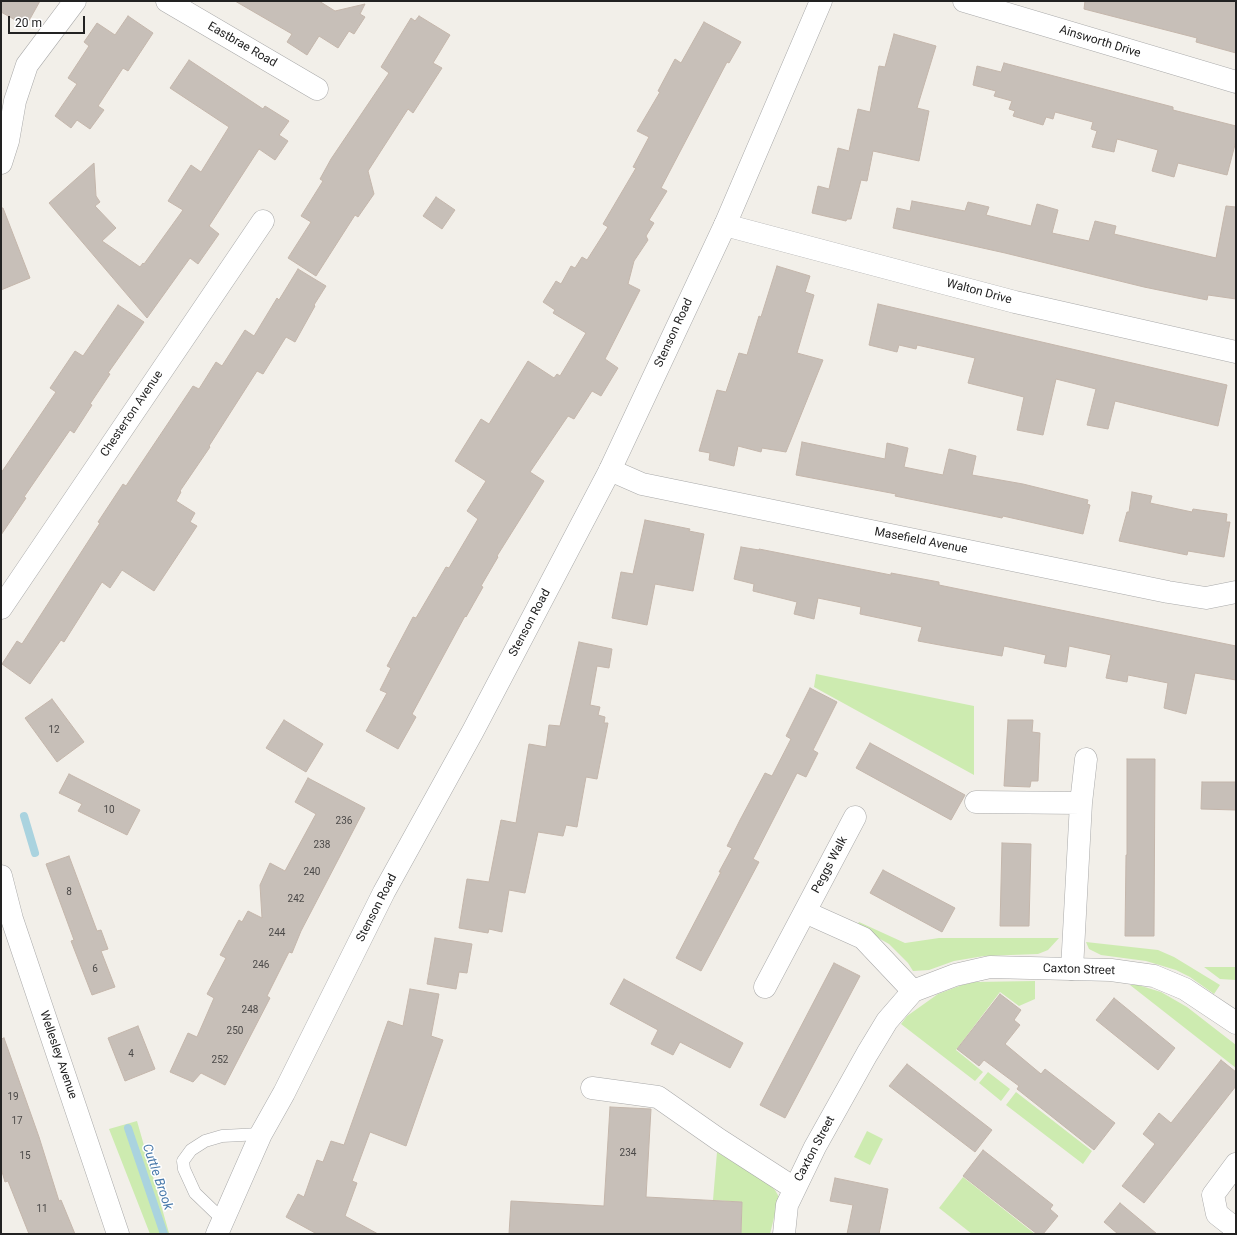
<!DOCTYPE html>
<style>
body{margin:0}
#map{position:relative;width:1237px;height:1235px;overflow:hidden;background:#f2efe9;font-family:Roboto,sans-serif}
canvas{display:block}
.frame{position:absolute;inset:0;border:2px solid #222;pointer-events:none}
.scale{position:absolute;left:8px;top:16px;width:77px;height:18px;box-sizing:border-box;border:2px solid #222;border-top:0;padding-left:5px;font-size:12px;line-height:14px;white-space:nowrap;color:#222;-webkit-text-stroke:3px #fff;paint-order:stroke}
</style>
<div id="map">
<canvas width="1237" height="1235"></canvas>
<div class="frame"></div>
<div class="scale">20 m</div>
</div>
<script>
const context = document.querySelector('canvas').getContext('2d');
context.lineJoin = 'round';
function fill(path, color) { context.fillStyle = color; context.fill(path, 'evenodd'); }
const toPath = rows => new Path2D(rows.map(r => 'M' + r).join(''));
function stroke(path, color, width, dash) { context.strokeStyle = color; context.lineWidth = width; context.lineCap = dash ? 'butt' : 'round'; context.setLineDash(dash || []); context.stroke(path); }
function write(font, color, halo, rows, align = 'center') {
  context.font = font + ' Roboto,sans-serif'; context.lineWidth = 3; context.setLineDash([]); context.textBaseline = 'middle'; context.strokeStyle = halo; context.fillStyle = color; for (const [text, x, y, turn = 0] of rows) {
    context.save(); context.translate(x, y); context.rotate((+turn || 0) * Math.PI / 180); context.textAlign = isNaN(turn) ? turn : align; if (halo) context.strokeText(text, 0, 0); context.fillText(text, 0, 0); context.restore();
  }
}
const grass = toPath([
 [816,674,974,706,974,775,814,687],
 [859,922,905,943,939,938,1059,938,1048,950,1038,954,984,956,954,961,929,970,913,971,908,963,889,944,857,926],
 [1086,942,1158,950,1174,957,1220,985,1214,994,1190,977,1176,970,1146,961,1101,955,1089,949],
 [1204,967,1236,967,1236,980,1220,979],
 [1035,981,1035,999,1019,1006,1000,992,956,1050,983,1072,975,1081,901,1024,907,1016,938,994,962,985,975,982],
 [1130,985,1138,985,1161,992,1187,1007,1236,1045,1236,1068],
 [988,1072,1010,1089,1001,1101,979,1083],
 [1016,1092,1092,1151,1083,1164,1006,1105],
 [137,1121,169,1233,167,1234,150,1234,109,1129],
 [867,1131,883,1139,870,1165,854,1157],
 [717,1152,767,1183,775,1190,779,1197,770,1234,741,1234,742,1202,713,1200],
 [963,1177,1035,1234,972,1234,939,1208]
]);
const stream = toPath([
 [24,816,35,853],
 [128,1128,164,1234]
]);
const building = toPath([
 [1,1,40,1,26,26,1,12,1,1],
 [235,1,319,1,335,11,365,4,360,14,365,17,354,34,349,31,338,48,319,36,307,55,287,42,292,34,235,1],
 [1085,1,1236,1,1236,53,1196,42,1197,38,1084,9,1085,1],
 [128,16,153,33,128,71,123,68,98,106,104,110,90,129,77,120,71,128,55,116,77,84,68,78,89,46,84,42,97,23,115,35,128,16],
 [419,16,450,35,433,63,442,68,413,113,408,109,368,171,374,194,358,217,355,215,316,276,288,258,311,222,301,216,323,181,320,179,331,159,389,73,381,67,411,18,415,21,419,16],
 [704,22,741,42,729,63,727,62,661,188,667,191,649,220,654,223,646,236,648,240,634,261,628,284,640,290,605,359,618,368,601,396,592,391,574,419,568,416,530,472,544,481,497,556,498,557,481,586,483,587,466,617,465,616,412,714,416,717,398,749,366,731,387,693,380,690,391,668,387,666,413,617,416,618,446,567,449,568,478,519,467,511,486,481,455,461,481,419,489,424,528,361,554,378,557,374,560,376,586,333,553,313,555,310,543,302,556,281,561,284,571,266,575,268,582,257,587,260,608,227,603,224,636,168,633,167,649,137,637,131,660,92,658,91,675,59,681,63,704,22],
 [894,34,936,46,917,108,929,111,919,161,873,151,867,181,861,180,851,219,847,219,846,221,812,213,818,186,829,189,838,148,849,151,858,109,870,112,879,66,885,67,894,34],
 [189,60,263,109,265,106,289,121,279,135,288,141,275,160,259,149,209,226,219,234,198,264,190,258,147,318,49,203,94,163,96,196,100,202,95,206,116,228,102,241,140,267,143,263,144,264,183,210,168,201,191,165,201,172,229,127,170,88,189,60],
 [1004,63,1173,107,1173,110,1236,126,1236,141,1227,175,1178,163,1174,177,1152,171,1158,150,1117,139,1114,152,1092,147,1097,131,1091,129,1093,122,1055,112,1053,119,1046,117,1043,125,1013,116,1015,111,1009,109,1012,101,994,96,996,91,973,85,977,66,1001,72,1004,63],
 [436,197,455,210,442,229,423,216,436,197],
 [912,201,965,211,968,202,989,207,986,215,1031,226,1037,204,1058,210,1052,233,1089,241,1095,221,1116,226,1114,234,1216,258,1226,206,1236,207,1236,299,1208,295,1207,300,1144,287,1005,253,893,228,897,208,910,211,912,201],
 [1,208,3,208,30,278,1,290,1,208],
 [777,266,810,276,805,292,814,295,797,353,823,360,786,452,762,448,761,452,738,446,734,466,709,460,710,453,699,451,717,390,726,392,739,353,747,355,759,316,761,317,777,266],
 [298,269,326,286,314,305,315,306,295,342,286,337,263,374,257,371,209,446,210,447,180,491,181,492,176,501,195,513,190,522,197,526,154,591,122,570,110,588,102,582,64,642,61,640,30,684,2,664,17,641,22,644,100,523,98,522,123,484,126,486,193,386,199,389,216,362,222,366,245,330,254,336,277,298,279,300,298,269],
 [878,304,1227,385,1218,426,1115,401,1108,429,1087,425,1096,389,1056,379,1043,435,1017,430,1024,397,968,383,975,358,917,345,916,349,899,345,897,352,869,345,878,304],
 [118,305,144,322,108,373,110,374,90,404,92,405,74,433,70,430,24,497,26,498,1,535,1,473,56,392,50,388,75,351,83,356,118,305],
 [802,442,885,459,887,443,908,448,904,467,943,475,949,449,976,456,972,475,1023,484,1088,500,1087,504,1090,505,1083,534,1003,516,1002,518,895,496,896,494,796,475,802,442],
 [1132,492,1152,496,1150,503,1192,512,1193,509,1227,514,1226,522,1230,522,1224,557,1188,551,1187,555,1119,541,1127,512,1129,512,1132,492],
 [645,520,690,529,689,531,704,534,693,591,655,584,647,625,612,618,621,572,633,574,645,520],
 [741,547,759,550,759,549,891,575,891,573,939,582,939,585,1236,646,1236,680,1195,673,1186,714,1164,708,1168,683,1128,675,1127,682,1106,678,1111,655,1069,646,1066,667,1044,663,1046,655,1004,646,1002,656,945,646,918,641,922,627,860,614,861,607,818,598,814,619,794,614,797,602,753,591,754,584,734,579,741,547],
 [579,642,612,649,609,668,597,666,590,705,600,707,598,715,605,717,604,723,608,723,597,779,586,777,577,827,566,825,563,836,538,832,525,893,509,890,502,932,489,929,488,933,459,928,467,879,489,882,501,820,516,823,529,744,546,747,549,725,560,726,579,642],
 [810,688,837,702,813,750,818,753,806,777,797,773,753,859,759,862,701,971,676,958,721,872,719,872,732,848,727,846,740,820,765,773,772,776,791,739,786,736,810,688],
 [52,699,84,742,57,762,25,718,52,699],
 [284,720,323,744,306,772,266,748,284,720],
 [1008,720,1033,720,1032,732,1040,733,1038,781,1031,781,1030,787,1004,786,1008,720],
 [870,743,965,795,951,820,856,768,870,743],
 [1127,759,1155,759,1154,936,1125,936,1126,855,1127,855,1127,759],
 [69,774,140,810,127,835,78,811,82,804,59,793,69,774],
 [308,778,365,808,301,931,292,953,289,952,267,996,270,998,225,1085,201,1073,193,1082,170,1072,188,1033,197,1037,214,998,207,994,226,958,220,955,239,920,242,922,248,911,262,918,260,885,270,863,285,871,316,814,295,802,308,778],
 [1202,782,1236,782,1236,810,1201,809,1202,782],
 [1002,843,1031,844,1029,926,1000,926,1002,843],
 [69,856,97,931,101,930,108,949,101,951,115,987,92,995,71,941,74,940,46,864,69,856],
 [883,870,955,908,942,932,870,893,883,870],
 [435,938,472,944,467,973,459,972,456,989,427,984,435,938],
 [834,963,860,976,785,1118,760,1105,834,963],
 [624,979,743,1043,730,1068,680,1042,673,1055,651,1044,658,1030,610,1004,624,979],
 [410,989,439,994,431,1036,443,1040,406,1146,370,1132,352,1181,357,1183,345,1216,378,1234,317,1234,286,1217,298,1194,304,1197,317,1160,323,1162,331,1141,344,1145,388,1021,403,1026,410,989],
 [1000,994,1021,1010,1014,1020,1020,1025,1005,1044,1041,1074,1045,1069,1115,1123,1094,1150,1017,1089,1019,1086,984,1060,979,1066,957,1049,1000,994],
 [1114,998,1175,1048,1158,1070,1096,1020,1114,998],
 [138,1026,155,1069,125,1081,108,1038,138,1026],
 [4,1038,39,1137,59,1201,61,1200,75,1234,29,1234,8,1181,5,1182,1,1168,1,1039,4,1038],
 [1221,1060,1236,1072,1236,1086,1144,1203,1122,1186,1155,1144,1143,1134,1159,1113,1171,1123,1221,1060],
 [907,1064,992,1130,975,1152,889,1086,907,1064],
 [610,1107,651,1109,646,1197,742,1202,741,1234,509,1234,511,1201,604,1206,610,1107],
 [983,1150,1053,1205,1050,1209,1058,1216,1043,1234,1037,1234,963,1176,983,1150],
 [835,1178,888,1189,879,1234,847,1234,853,1205,830,1201,835,1178],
 [1120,1203,1157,1234,1118,1234,1104,1222,1120,1203]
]);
const service = toPath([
 [223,1220,195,1193,184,1169,183,1161,191,1150,205,1141,222,1136,261,1134]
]);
const minor = toPath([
 [167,1,317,89],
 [964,1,1236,82],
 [1,163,8,141,15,101,27,65,75,1],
 [725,225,1015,302,1236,352],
 [610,470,642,484,1168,592,1206,598,1236,592],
 [1,608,263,221],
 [976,802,1081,803],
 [1,876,12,919,118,1234],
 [805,912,863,938,913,991],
 [1072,969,1081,803,1086,759],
 [765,987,855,817],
 [592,1088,658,1097,718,1139,794,1188],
 [1236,1164,1213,1195,1217,1214,1236,1229]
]);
const tertiary = toPath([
 [217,1234,261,1134,284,1093,384,892,473,731,610,470,725,225,821,1],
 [784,1234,787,1205,815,1147,867,1054,887,1021,913,991,955,975,990,967,1111,970,1154,976,1185,989,1236,1023]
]);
const numberNames = [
 ["12",54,730],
 ["10",109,810],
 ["236",344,821],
 ["238",322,845],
 ["240",312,872],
 ["8",69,892],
 ["242",296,899],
 ["244",277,933],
 ["246",261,965],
 ["6",95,969],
 ["248",250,1010],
 ["250",235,1031],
 ["4",131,1054],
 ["252",220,1060],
 ["19",13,1097],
 ["17",17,1121],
 ["234",628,1153],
 ["15",25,1156],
 ["11",42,1209]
];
const streetNames = [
 ["Ainsworth Drive",1100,42,17],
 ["Eastbrae Road",242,45,30],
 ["Walton Drive",979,292,15],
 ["Stenson Road",674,333,-65],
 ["Chesterton Avenue",132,414,-56],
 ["Masefield Avenue",921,541,11],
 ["Stenson Road",530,623,-62],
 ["Peggs Walk",830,865,-62],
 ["Stenson Road",377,908,-63],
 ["Caxton Street",1079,970,2],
 ["Wellesley Avenue",58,1055,71],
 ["Caxton Street",815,1149,-62]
];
const waterNames = [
 ["Cuttle Brook",157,1177,71]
];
fill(grass, '#cdebb0');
stroke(stream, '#aad3df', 8);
fill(building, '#c7bfb8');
stroke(building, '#c4b6ab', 1);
stroke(service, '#a9a9a9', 13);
stroke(minor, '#a9a9a9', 23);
stroke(tertiary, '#a9a9a9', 23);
stroke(service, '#fff', 12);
stroke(minor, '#fff', 22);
stroke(tertiary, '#fff', 22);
write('10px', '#4b4948', null, numberNames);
write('12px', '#222', '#fff', streetNames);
write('italic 13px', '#4a7aab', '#fff', waterNames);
</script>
